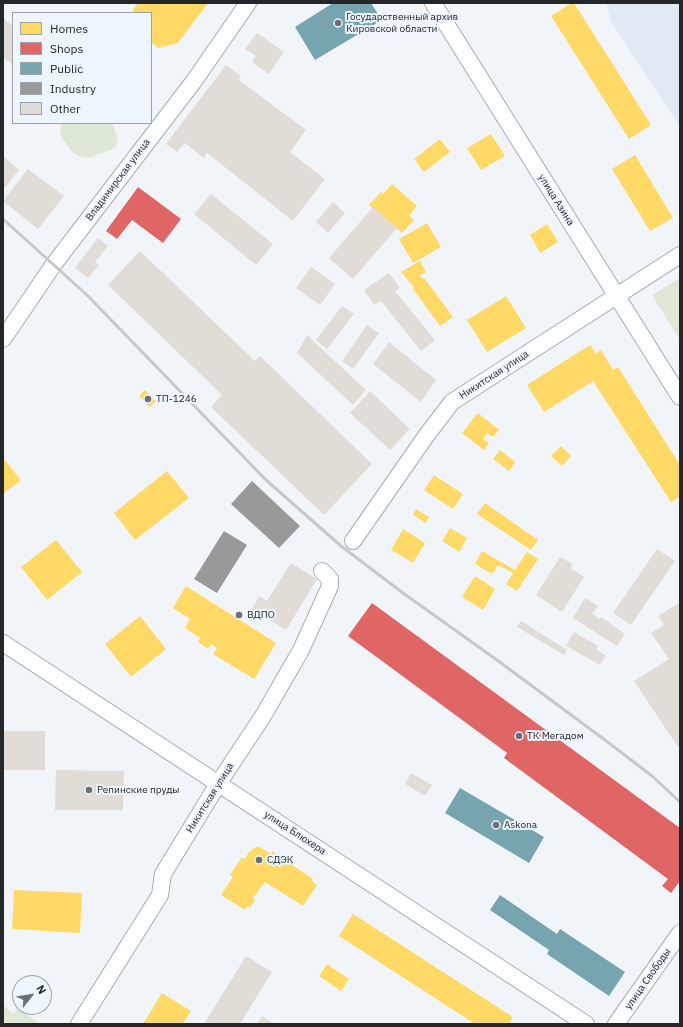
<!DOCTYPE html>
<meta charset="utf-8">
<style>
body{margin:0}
#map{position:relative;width:683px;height:1027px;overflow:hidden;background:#f1f5fa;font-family:"IBM Plex Sans",sans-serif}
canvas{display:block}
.frame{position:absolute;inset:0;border:4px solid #24272a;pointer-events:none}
.legend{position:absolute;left:12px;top:12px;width:140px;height:112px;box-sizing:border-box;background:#edf5fe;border:1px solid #9da3a9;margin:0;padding:5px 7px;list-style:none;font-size:12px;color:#24272a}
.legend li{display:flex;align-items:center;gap:8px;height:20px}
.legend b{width:20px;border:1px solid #9da3a9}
.north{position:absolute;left:12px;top:975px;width:40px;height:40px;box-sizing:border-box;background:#edf5fe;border:1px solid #9da3a9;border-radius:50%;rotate:60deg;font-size:11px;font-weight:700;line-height:16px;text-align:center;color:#24272a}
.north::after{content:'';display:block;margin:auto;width:14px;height:18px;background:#6c6f73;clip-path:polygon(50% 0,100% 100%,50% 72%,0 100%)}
</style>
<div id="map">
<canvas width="683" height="1027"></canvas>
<div class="frame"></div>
<ul class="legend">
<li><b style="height:11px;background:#ffd966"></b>Homes</li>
<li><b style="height:11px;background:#e06666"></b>Shops</li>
<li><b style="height:11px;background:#76a5af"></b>Public</li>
<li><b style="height:11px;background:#999"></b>Industry</li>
<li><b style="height:11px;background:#e2dcd6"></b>Other</li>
</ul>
<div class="north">N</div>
</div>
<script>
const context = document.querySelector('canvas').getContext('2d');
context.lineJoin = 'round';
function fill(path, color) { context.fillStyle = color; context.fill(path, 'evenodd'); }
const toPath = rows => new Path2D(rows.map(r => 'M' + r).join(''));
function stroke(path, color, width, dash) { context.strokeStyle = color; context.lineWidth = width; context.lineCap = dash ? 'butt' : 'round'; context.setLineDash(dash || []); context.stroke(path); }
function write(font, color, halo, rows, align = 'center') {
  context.font = font + ' "IBM Plex Sans",sans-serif'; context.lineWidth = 4; context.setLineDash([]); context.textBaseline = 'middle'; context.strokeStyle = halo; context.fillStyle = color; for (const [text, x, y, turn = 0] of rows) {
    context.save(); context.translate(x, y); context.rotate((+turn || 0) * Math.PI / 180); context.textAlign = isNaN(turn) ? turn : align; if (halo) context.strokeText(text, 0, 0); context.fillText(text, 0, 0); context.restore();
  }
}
const built = toPath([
 [606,3,680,3,680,127,612,23]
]);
const green = toPath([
 [61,123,112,123,118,139,116,146,111,150,88,158,79,156,71,151,60,135],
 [680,278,680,340,652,295],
 [3,1005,14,1014,17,1008,41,1024,3,1024]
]);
const homes = toPath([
 [138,3,208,3,178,43,158,48,151,42,151,13,131,13],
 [570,3,574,3,651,125,629,139,551,16,570,4],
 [491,134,505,156,481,170,467,148],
 [440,139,450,152,424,172,414,159],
 [635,155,673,218,650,231,612,169],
 [392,184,417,206,409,216,414,220,402,233,369,205,381,192,383,194],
 [427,223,441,247,413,263,399,239],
 [547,224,558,242,540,253,530,235],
 [420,261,426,272,419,276,425,279,453,317,440,326,413,289,414,287,401,272],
 [506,296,526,328,487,352,467,320],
 [590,345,596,354,601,350,613,370,618,367,680,465,680,497,671,502,593,381,544,412,527,385],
 [145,390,156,401,150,407,139,396],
 [478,413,499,430,493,437,487,433,483,439,489,443,484,450,462,433],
 [561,446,571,456,562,466,551,456],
 [500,450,515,462,509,471,493,459],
 [3,458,21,480,3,494],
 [167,471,189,498,135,540,114,513],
 [434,475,463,494,453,509,424,490],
 [485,503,538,540,531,550,477,514],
 [416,509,429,517,426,523,413,515],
 [450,528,467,538,459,552,442,541],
 [403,529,425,543,413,563,391,550],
 [56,540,82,572,47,600,21,567],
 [482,551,515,570,527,552,538,559,517,591,506,584,513,573,498,565,492,574,475,564],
 [475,576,495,589,483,610,462,597],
 [186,586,276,643,254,679,213,654,217,648,211,644,208,649,198,642,200,638,185,628,190,619,173,608],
 [140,616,166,649,131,677,105,644],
 [256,847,260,847,271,854,272,851,313,879,312,881,317,885,303,906,265,882,253,898,255,900,250,908,247,906,245,910,221,895,233,877,230,875,242,857,245,859,249,852],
 [14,890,82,893,80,933,12,929],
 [353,914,513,1017,509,1024,475,1024,339,936],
 [327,964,349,979,341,991,319,976],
 [162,993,191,1011,183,1024,143,1024]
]);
const shops = toPath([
 [138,187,181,219,163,243,132,220,117,239,106,231],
 [372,603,680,828,680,881,671,893,662,886,668,879,504,758,507,753,348,636]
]);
const public = toPath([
 [333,3,371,3,382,20,315,60,295,27],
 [460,788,544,837,529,863,445,813],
 [500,895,557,934,560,929,625,972,609,996,547,954,549,950,490,910]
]);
const industry = toPath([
 [252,481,300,526,279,548,231,504],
 [224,531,247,545,217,593,194,579]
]);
const building = toPath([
 [3,18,13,26,13,65,3,57],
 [257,33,284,52,269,74,252,62,256,56,245,49],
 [226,65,241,76,239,80,306,130,290,152,325,179,293,221,207,153,204,158,185,143,177,152,166,144],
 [3,156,19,170,3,190],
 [28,169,64,196,38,229,3,201],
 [211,194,273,244,256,265,194,214],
 [333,202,345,213,328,233,316,222],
 [373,207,397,228,353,279,329,258],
 [98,238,108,246,95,262,99,265,88,278,75,268],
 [140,251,255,361,260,356,372,464,324,515,211,407,222,395,108,285],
 [311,267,335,284,320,305,296,288],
 [389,273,400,288,395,291,435,340,421,351,381,301,374,305,364,290],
 [342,306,354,314,327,349,316,340],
 [367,325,379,333,353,369,342,361],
 [307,335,366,390,353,405,297,353],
 [389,342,436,380,421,402,373,364],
 [370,391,410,429,390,450,350,413],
 [657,549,675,561,631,625,613,613],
 [560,557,573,564,570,568,584,577,562,612,536,595],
 [291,563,317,579,286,630,252,609,259,596,267,601],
 [585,598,598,606,592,614,600,619,601,617,625,634,617,646,573,618],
 [680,602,680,745,678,747,634,681,669,659,651,633,664,625,658,616],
 [521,621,567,650,564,655,517,627],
 [574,632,598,646,596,649,606,656,600,665,566,646],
 [3,731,45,731,45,770,3,770],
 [56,770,124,771,123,810,55,810],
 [411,773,432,785,425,796,405,784],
 [246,956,272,972,240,1024,204,1024],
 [262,1016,275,1024,257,1024]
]);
const minor = toPath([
 [433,3,680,397],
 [3,339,54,264,194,81,248,3],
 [353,541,426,436,452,402,680,255],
 [3,643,586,1024],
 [79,1024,160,895,163,874,218,784,263,716,301,650,330,586,330,579,322,571],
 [616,1024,680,933]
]);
const rail = toPath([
 [3,219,87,295,266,480,341,546,403,593,497,660,609,743,652,776,680,802]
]);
const markers = [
 [338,23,4,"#6c6f73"],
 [148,399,4,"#6c6f73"],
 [239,615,4,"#6c6f73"],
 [519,736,4,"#6c6f73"],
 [89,790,4,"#6c6f73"],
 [496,825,4,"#6c6f73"],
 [259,860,4,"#6c6f73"]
];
const poiNames = [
 ["Государственный архив",346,17],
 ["Кировской области",346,29],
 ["ТП-1246",156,399],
 ["ВДПО",247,615],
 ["ТК Мегадом",527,736],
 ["Репинские пруды",97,790],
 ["Askona",504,825],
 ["СДЭК",267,860]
];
const streetNames = [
 ["Владимирская улица",118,180,-53],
 ["улица Азина",556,200,58],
 ["Никитская улица",494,375,-33],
 ["Никитская улица",210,798,-58],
 ["улица Блюхера",295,833,33],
 ["улица Свободы",648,979,-55]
];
fill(built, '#e0e9f4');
fill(green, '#dee8d6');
fill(homes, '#ffd966');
fill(shops, '#e06666');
fill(public, '#76a5af');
fill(industry, '#999');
fill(building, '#e2dcd6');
stroke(minor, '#a9acaf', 18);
stroke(minor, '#fdfefe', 16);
stroke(rail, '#c6c8ca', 3);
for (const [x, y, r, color] of markers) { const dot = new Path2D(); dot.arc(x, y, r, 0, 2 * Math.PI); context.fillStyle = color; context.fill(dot); stroke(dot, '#edf5fe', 1.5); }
write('10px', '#24272a', '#edf5fe', poiNames, 'left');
write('10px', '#24272a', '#edf5fe', streetNames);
</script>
